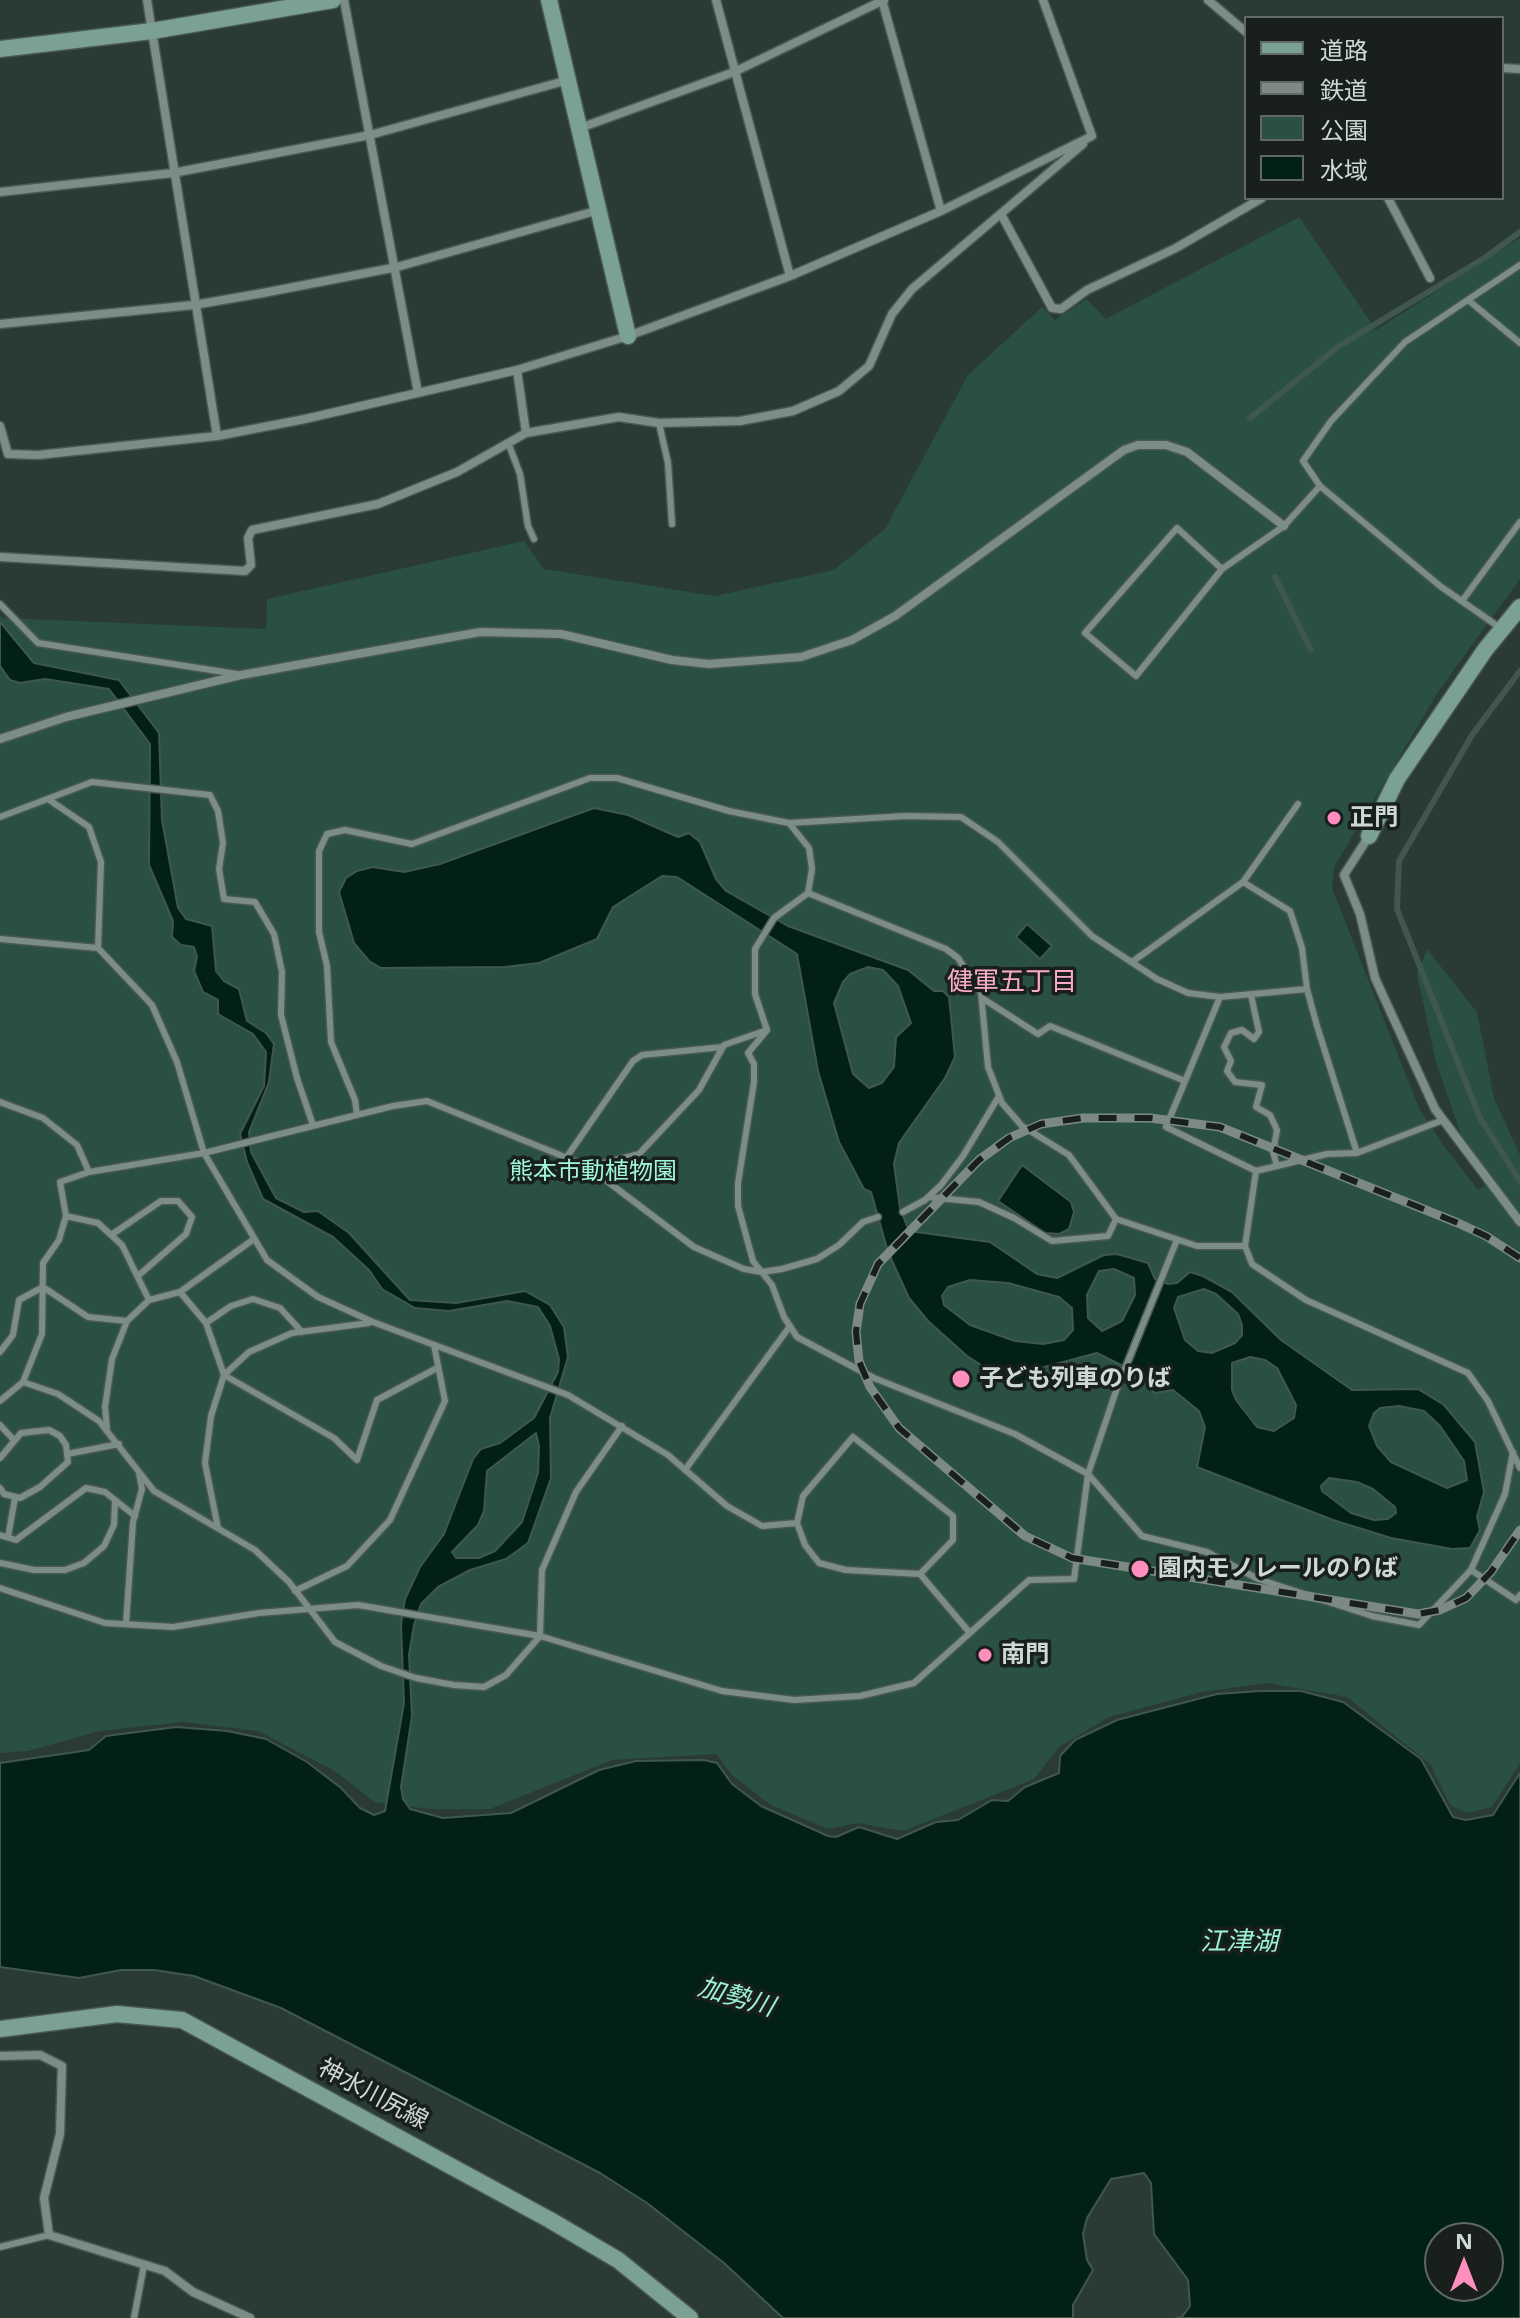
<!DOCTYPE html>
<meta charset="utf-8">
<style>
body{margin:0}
#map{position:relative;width:1520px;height:2318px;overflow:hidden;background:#2a3a34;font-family:"Open Sans","Noto Sans JP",sans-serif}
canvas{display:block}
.legend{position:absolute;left:1244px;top:16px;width:260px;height:184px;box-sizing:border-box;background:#181f1d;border:2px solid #616966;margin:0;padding:10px 14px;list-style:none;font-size:24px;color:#ced8d4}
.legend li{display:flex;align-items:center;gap:16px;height:40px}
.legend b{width:40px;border:2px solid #616966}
.north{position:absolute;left:1424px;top:2222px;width:80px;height:80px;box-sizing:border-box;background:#181f1d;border:2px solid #616966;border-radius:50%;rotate:0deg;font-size:22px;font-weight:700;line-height:32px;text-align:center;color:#ced8d4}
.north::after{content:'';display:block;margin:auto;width:28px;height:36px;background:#fe8ebd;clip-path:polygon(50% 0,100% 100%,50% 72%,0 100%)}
</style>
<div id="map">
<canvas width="1520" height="2318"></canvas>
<ul class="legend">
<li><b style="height:10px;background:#7ba193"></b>道路</li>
<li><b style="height:10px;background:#7c8984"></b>鉄道</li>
<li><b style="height:22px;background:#2a5043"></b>公園</li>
<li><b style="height:22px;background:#032017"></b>水域</li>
</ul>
<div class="north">N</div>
</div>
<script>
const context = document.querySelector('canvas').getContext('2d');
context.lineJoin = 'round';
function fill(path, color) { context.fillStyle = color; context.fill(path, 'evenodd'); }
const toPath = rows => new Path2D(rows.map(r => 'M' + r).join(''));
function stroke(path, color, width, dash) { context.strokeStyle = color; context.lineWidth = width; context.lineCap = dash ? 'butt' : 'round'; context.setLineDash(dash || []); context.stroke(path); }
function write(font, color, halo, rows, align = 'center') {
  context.font = font + ' "Open Sans","Noto Sans JP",sans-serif'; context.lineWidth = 7; context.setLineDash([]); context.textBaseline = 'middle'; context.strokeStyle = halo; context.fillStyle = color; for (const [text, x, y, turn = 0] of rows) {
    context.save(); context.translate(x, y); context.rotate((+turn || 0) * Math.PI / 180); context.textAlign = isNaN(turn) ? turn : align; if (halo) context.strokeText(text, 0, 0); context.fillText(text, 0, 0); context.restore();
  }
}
const green = toPath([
 [1299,217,1376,330,1520,238,1520,579,1440,689,1334,867,1332,888,1419,1108,1441,1142,1478,1190,1485,1186,1468,1155,1436,1062,1417,974,1427,949,1477,1012,1494,1098,1520,1155,1520,1763,1492,1807,1467,1813,1450,1805,1430,1764,1347,1697,1267,1683,1202,1692,1109,1717,1059,1747,1034,1779,903,1831,858,1823,828,1829,771,1805,732,1775,716,1754,612,1760,490,1809,430,1809,375,1802,333,1770,258,1731,182,1722,100,1731,28,1751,0,1753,0,615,3,618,266,629,267,599,524,541,544,569,715,596,834,570,885,529,968,375,1042,307,1055,320,1087,299,1106,319]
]);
const water = toPath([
 [0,622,34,663,119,680,159,733,162,820,178,908,186,919,212,926,216,971,224,981,239,989,247,1021,266,1033,274,1044,269,1082,249,1132,251,1152,276,1198,304,1212,318,1211,349,1233,410,1300,456,1303,525,1291,550,1305,564,1327,568,1357,550,1418,551,1478,528,1543,506,1559,470,1570,438,1587,421,1604,414,1625,409,1655,412,1716,401,1787,403,1799,410,1809,443,1818,511,1813,599,1770,636,1761,704,1760,717,1763,732,1784,761,1806,828,1836,836,1837,859,1827,897,1839,936,1822,958,1820,992,1800,1008,1801,1025,1787,1059,1773,1060,1756,1075,1740,1117,1720,1217,1694,1260,1691,1301,1691,1343,1702,1421,1759,1453,1817,1466,1820,1493,1815,1520,1773,1520,2318,1176,2318,1182,2317,1190,2306,1188,2280,1154,2234,1151,2183,1144,2173,1111,2179,1087,2218,1083,2234,1087,2260,1093,2270,1073,2305,1073,2318,783,2318,724,2263,647,2203,600,2173,281,2008,194,1976,154,1970,121,1970,79,1978,0,1967,0,1763,89,1750,106,1736,176,1727,227,1731,266,1739,307,1762,341,1788,360,1808,374,1815,385,1811,404,1703,401,1624,405,1599,420,1567,444,1534,473,1459,481,1449,500,1443,534,1418,558,1372,559,1359,550,1326,538,1307,507,1301,449,1311,415,1308,382,1289,369,1270,333,1237,263,1199,247,1162,240,1134,264,1086,266,1052,253,1034,218,1014,218,1000,203,992,194,971,197,957,194,947,181,945,172,937,173,921,149,865,150,744,109,689,45,679,20,683,10,680,0,666,0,622],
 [536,1433,539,1446,538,1473,522,1522,495,1551,479,1558,456,1558,452,1552,478,1525,484,1511,487,1471,536,1433],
 [1440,2238,1488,2238,1488,2286,1440,2286,1440,2238],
 [594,808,628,815,678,837,689,833,700,842,716,879,726,891,788,926,908,970,934,991,943,991,949,997,955,1057,945,1078,899,1143,894,1164,900,1208,909,1231,990,1242,1037,1274,1057,1278,1104,1255,1117,1254,1148,1263,1155,1279,1168,1284,1177,1283,1190,1272,1203,1276,1232,1292,1281,1340,1352,1390,1418,1389,1444,1405,1475,1442,1484,1492,1477,1517,1480,1530,1470,1548,1452,1549,1391,1538,1333,1520,1197,1467,1205,1427,1199,1411,1173,1390,1155,1393,1135,1372,1097,1353,1033,1370,1020,1390,967,1356,928,1321,909,1298,888,1252,871,1192,864,1189,839,1142,818,1071,797,954,677,877,662,876,613,907,597,939,539,963,505,967,381,968,369,961,354,943,339,892,346,878,357,871,373,867,404,872,440,864,594,808],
 [868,967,883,970,898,986,911,1023,896,1037,894,1067,882,1083,869,1088,853,1074,834,1003,843,982,850,974,868,967],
 [1114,1269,1134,1278,1135,1295,1122,1321,1102,1331,1088,1318,1087,1295,1099,1271,1114,1269],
 [970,1280,1008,1283,1059,1297,1072,1308,1073,1330,1064,1340,1043,1344,1015,1341,970,1325,944,1305,942,1296,948,1287,970,1280],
 [1204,1289,1216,1294,1238,1314,1242,1325,1242,1335,1235,1343,1212,1353,1198,1351,1185,1340,1174,1308,1178,1297,1204,1289],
 [1250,1357,1265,1360,1277,1368,1296,1405,1294,1418,1274,1431,1257,1427,1236,1400,1232,1390,1232,1363,1250,1357],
 [1399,1406,1424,1411,1440,1426,1464,1461,1467,1480,1447,1488,1391,1462,1377,1446,1369,1426,1374,1413,1380,1408,1399,1406],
 [1329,1478,1357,1482,1373,1489,1395,1507,1396,1513,1388,1519,1374,1520,1351,1513,1322,1491,1321,1486,1329,1478],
 [1027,924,1052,946,1040,959,1016,937,1027,924],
 [1022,1165,1071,1202,1074,1212,1069,1229,1059,1234,1045,1233,998,1201,1022,1165]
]);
const stream = toPath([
 [1250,418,1339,346,1486,257,1520,232],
 [1275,577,1311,650],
 [1520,671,1472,735,1399,861,1397,909,1480,1118,1520,1181]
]);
const lane = toPath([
 [1468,300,1520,343],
 [659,423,668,463,672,524],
 [509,445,520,474,528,526,534,539],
 [1222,569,1177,528,1085,633,1136,676,1222,569,1284,526,1320,486],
 [1462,601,1520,522],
 [0,604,38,643,237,674],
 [1499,627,1440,586,1320,486,1303,461,1331,421,1405,342,1520,265],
 [48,799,89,827,101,862,98,948,152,1005,177,1062,204,1153,267,1260,318,1297,373,1322,568,1395,668,1455,727,1506,762,1526,797,1523],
 [0,817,92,782,210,795,218,811,223,843,219,869,224,899,255,902,274,934,282,972,281,1015,297,1078,313,1125],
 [1243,882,1298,804],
 [808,893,946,949,958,958,981,993,988,1067,1002,1103,1022,1126,1069,1155,1116,1219,1197,1246,1245,1246],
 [0,939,98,948],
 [1132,962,1243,882,1290,911,1302,948,1307,989,1317,1026,1357,1153],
 [1251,995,1259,1032,1254,1039,1242,1030,1231,1033,1224,1047,1231,1061,1227,1071,1235,1082,1262,1085,1256,1107,1270,1115,1277,1130,1273,1152,1277,1166],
 [1220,997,1166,1127,1256,1171,1327,1154,1357,1153,1443,1120],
 [982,998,1038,1034,1050,1026,1185,1081],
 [767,1030,748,1053,754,1064,754,1082,738,1183,738,1206,753,1261,772,1285,784,1317,797,1337,874,1378,1015,1434,1088,1474,1142,1536,1207,1552,1258,1579,1372,1616,1419,1625,1471,1570,1505,1494,1513,1452],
 [0,1102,43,1118,77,1145,89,1172],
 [357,1115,355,1100,331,1042,327,966,319,932,319,851,327,834,345,830,412,844,590,778,617,778,729,811,789,823,905,816,961,817,998,842,1092,936,1157,979,1188,993,1220,997,1307,989],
 [566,1158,633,1061,642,1055,723,1047],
 [588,1167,639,1154,699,1090,724,1045,767,1030,755,994,755,949,774,918,808,893,812,869,809,848,789,823],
 [1256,1171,1245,1246,1252,1264,1306,1300,1468,1373,1488,1401,1520,1468],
 [928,1197,979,1202,1014,1218,1052,1241,1108,1236,1116,1219],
 [903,1212,925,1200,941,1185,963,1156,999,1096],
 [66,1216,98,1223,122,1245,149,1300],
 [111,1235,161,1201,178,1201,192,1217,186,1234,139,1275],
 [180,1292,206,1323,224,1375,334,1438,357,1460,377,1400,437,1368],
 [206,1323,231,1306,253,1299,280,1308,302,1332],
 [0,1352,13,1335,19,1300,43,1287,88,1317,127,1321],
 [23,1382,58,1394,99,1421,154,1491,255,1550,289,1582,335,1642,381,1666,416,1678,454,1685,484,1687,506,1675,540,1636,542,1570,576,1492,622,1426],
 [0,1401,23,1382,42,1334,43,1263,59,1240,66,1216,60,1182,89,1172,204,1153,393,1106,427,1101,587,1166,694,1247,744,1269,762,1272,782,1269,817,1259,839,1245,863,1222,878,1217],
 [0,1425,14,1440],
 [107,1429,105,1407,112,1359,127,1321,149,1300,180,1292,254,1239],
 [853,1437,953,1516,953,1540,920,1574,846,1570,819,1563,805,1545,797,1523,803,1496,853,1437],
 [67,1454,119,1444],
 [0,1458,21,1433,49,1430,60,1436,66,1445,68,1462,40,1487,20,1498,4,1494,0,1488],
 [685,1470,790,1326],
 [218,1528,205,1463,211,1416,224,1375,249,1352,292,1333,369,1323],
 [0,1535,16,1540,86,1488,105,1492,135,1516],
 [8,1537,15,1498],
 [0,1563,34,1570,65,1570,84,1563,104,1546,114,1525,115,1500],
 [1471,1570,1516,1600,1520,1595],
 [920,1574,970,1633],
 [0,1588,105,1623,173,1627,259,1613,358,1605,540,1636,722,1691,794,1700,860,1696,914,1683,1029,1580,1074,1579,1088,1474,1116,1391,1177,1240],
 [295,1591,347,1566,390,1520,445,1401,434,1345],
 [126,1624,133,1522,142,1489,139,1473],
 [0,2247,49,2235],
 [134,2318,144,2265]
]);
const street = toPath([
 [147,0,217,436],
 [344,0,418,393],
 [716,0,790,276],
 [882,0,941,211],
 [1208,0,1246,32],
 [1502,68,1520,69],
 [580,128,734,72,884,0],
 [0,192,173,173,370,135,568,80],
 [1388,198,1430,278],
 [1001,214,1052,308,1061,309,1087,290,1176,248,1262,198],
 [0,324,194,305,263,293,397,267,599,210],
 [517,370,526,433],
 [0,426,8,454,38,455,217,436,305,419,517,370,628,336,790,276,941,211,1092,136,1043,0],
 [0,557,245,571,251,565,248,538,252,530,378,504,457,472,526,433,619,417,659,423,740,421,793,411,839,391,869,366,892,314,912,289,1083,144],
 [0,739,66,717,241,675,480,632,561,634,672,660,709,664,801,657,852,640,895,616,1124,450,1138,445,1166,445,1187,452,1284,526],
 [1369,836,1344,875,1360,914,1375,978,1435,1109,1520,1222],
 [0,2056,40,2055,62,2066,60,2134,44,2198,49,2235,165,2271,193,2292,250,2318]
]);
const secondary = toPath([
 [549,0,628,336],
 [0,49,152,31,333,0],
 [1369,836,1397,779,1485,650,1520,607],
 [0,2029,117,2014,182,2020,550,2220,618,2260,690,2318]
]);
const rail = toPath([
 [1520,1258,1486,1236,1458,1223,1220,1127,1150,1118,1083,1118,1041,1124,1009,1138,979,1160,878,1264,860,1304,856,1332,859,1361,870,1387,899,1428,1025,1536,1072,1558,1418,1614,1440,1610,1466,1598,1491,1572,1520,1530]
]);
const markers = [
 [1334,818,8,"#fe8ebd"],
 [961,1379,10,"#fe8ebd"],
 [1140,1569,10,"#fe8ebd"],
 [985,1655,8,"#fe8ebd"]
];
const poiNames = [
 ["正門",1350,818],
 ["子ども列車のりば",979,1379],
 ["園内モノレールのりば",1158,1569],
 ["南門",1001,1655]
];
const parkNames = [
 ["熊本市動植物園",593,1172]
];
const streetNames = [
 ["神水川尻線",373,2095,28]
];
const neighbourhoodNames = [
 ["健軍五丁目",1012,983]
];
const waterNames = [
 ["江津湖",1239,1943],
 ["加勢川",736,1998,16]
];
fill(green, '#2a5043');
fill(water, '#032017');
stroke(water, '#405750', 2);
stroke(stream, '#405750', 6);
stroke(lane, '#4a5853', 9);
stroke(street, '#4a5853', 11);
stroke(secondary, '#4a5853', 19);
stroke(lane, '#7b8d86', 6);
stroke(street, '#7b8d86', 8);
stroke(secondary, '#7ba193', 16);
stroke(rail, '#7c8984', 9);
stroke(rail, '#181f1d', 6, [18]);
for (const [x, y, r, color] of markers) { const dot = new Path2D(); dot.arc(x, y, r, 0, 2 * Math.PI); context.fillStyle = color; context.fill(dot); stroke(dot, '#181f1d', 3); }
write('bold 24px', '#ced8d4', '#181f1d', poiNames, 'left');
write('24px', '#a0f7d8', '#181f1d', parkNames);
write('24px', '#ced8d4', '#181f1d', streetNames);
write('26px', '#f9aac9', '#181f1d', neighbourhoodNames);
write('italic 26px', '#9af1d3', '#181f1d', waterNames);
</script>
